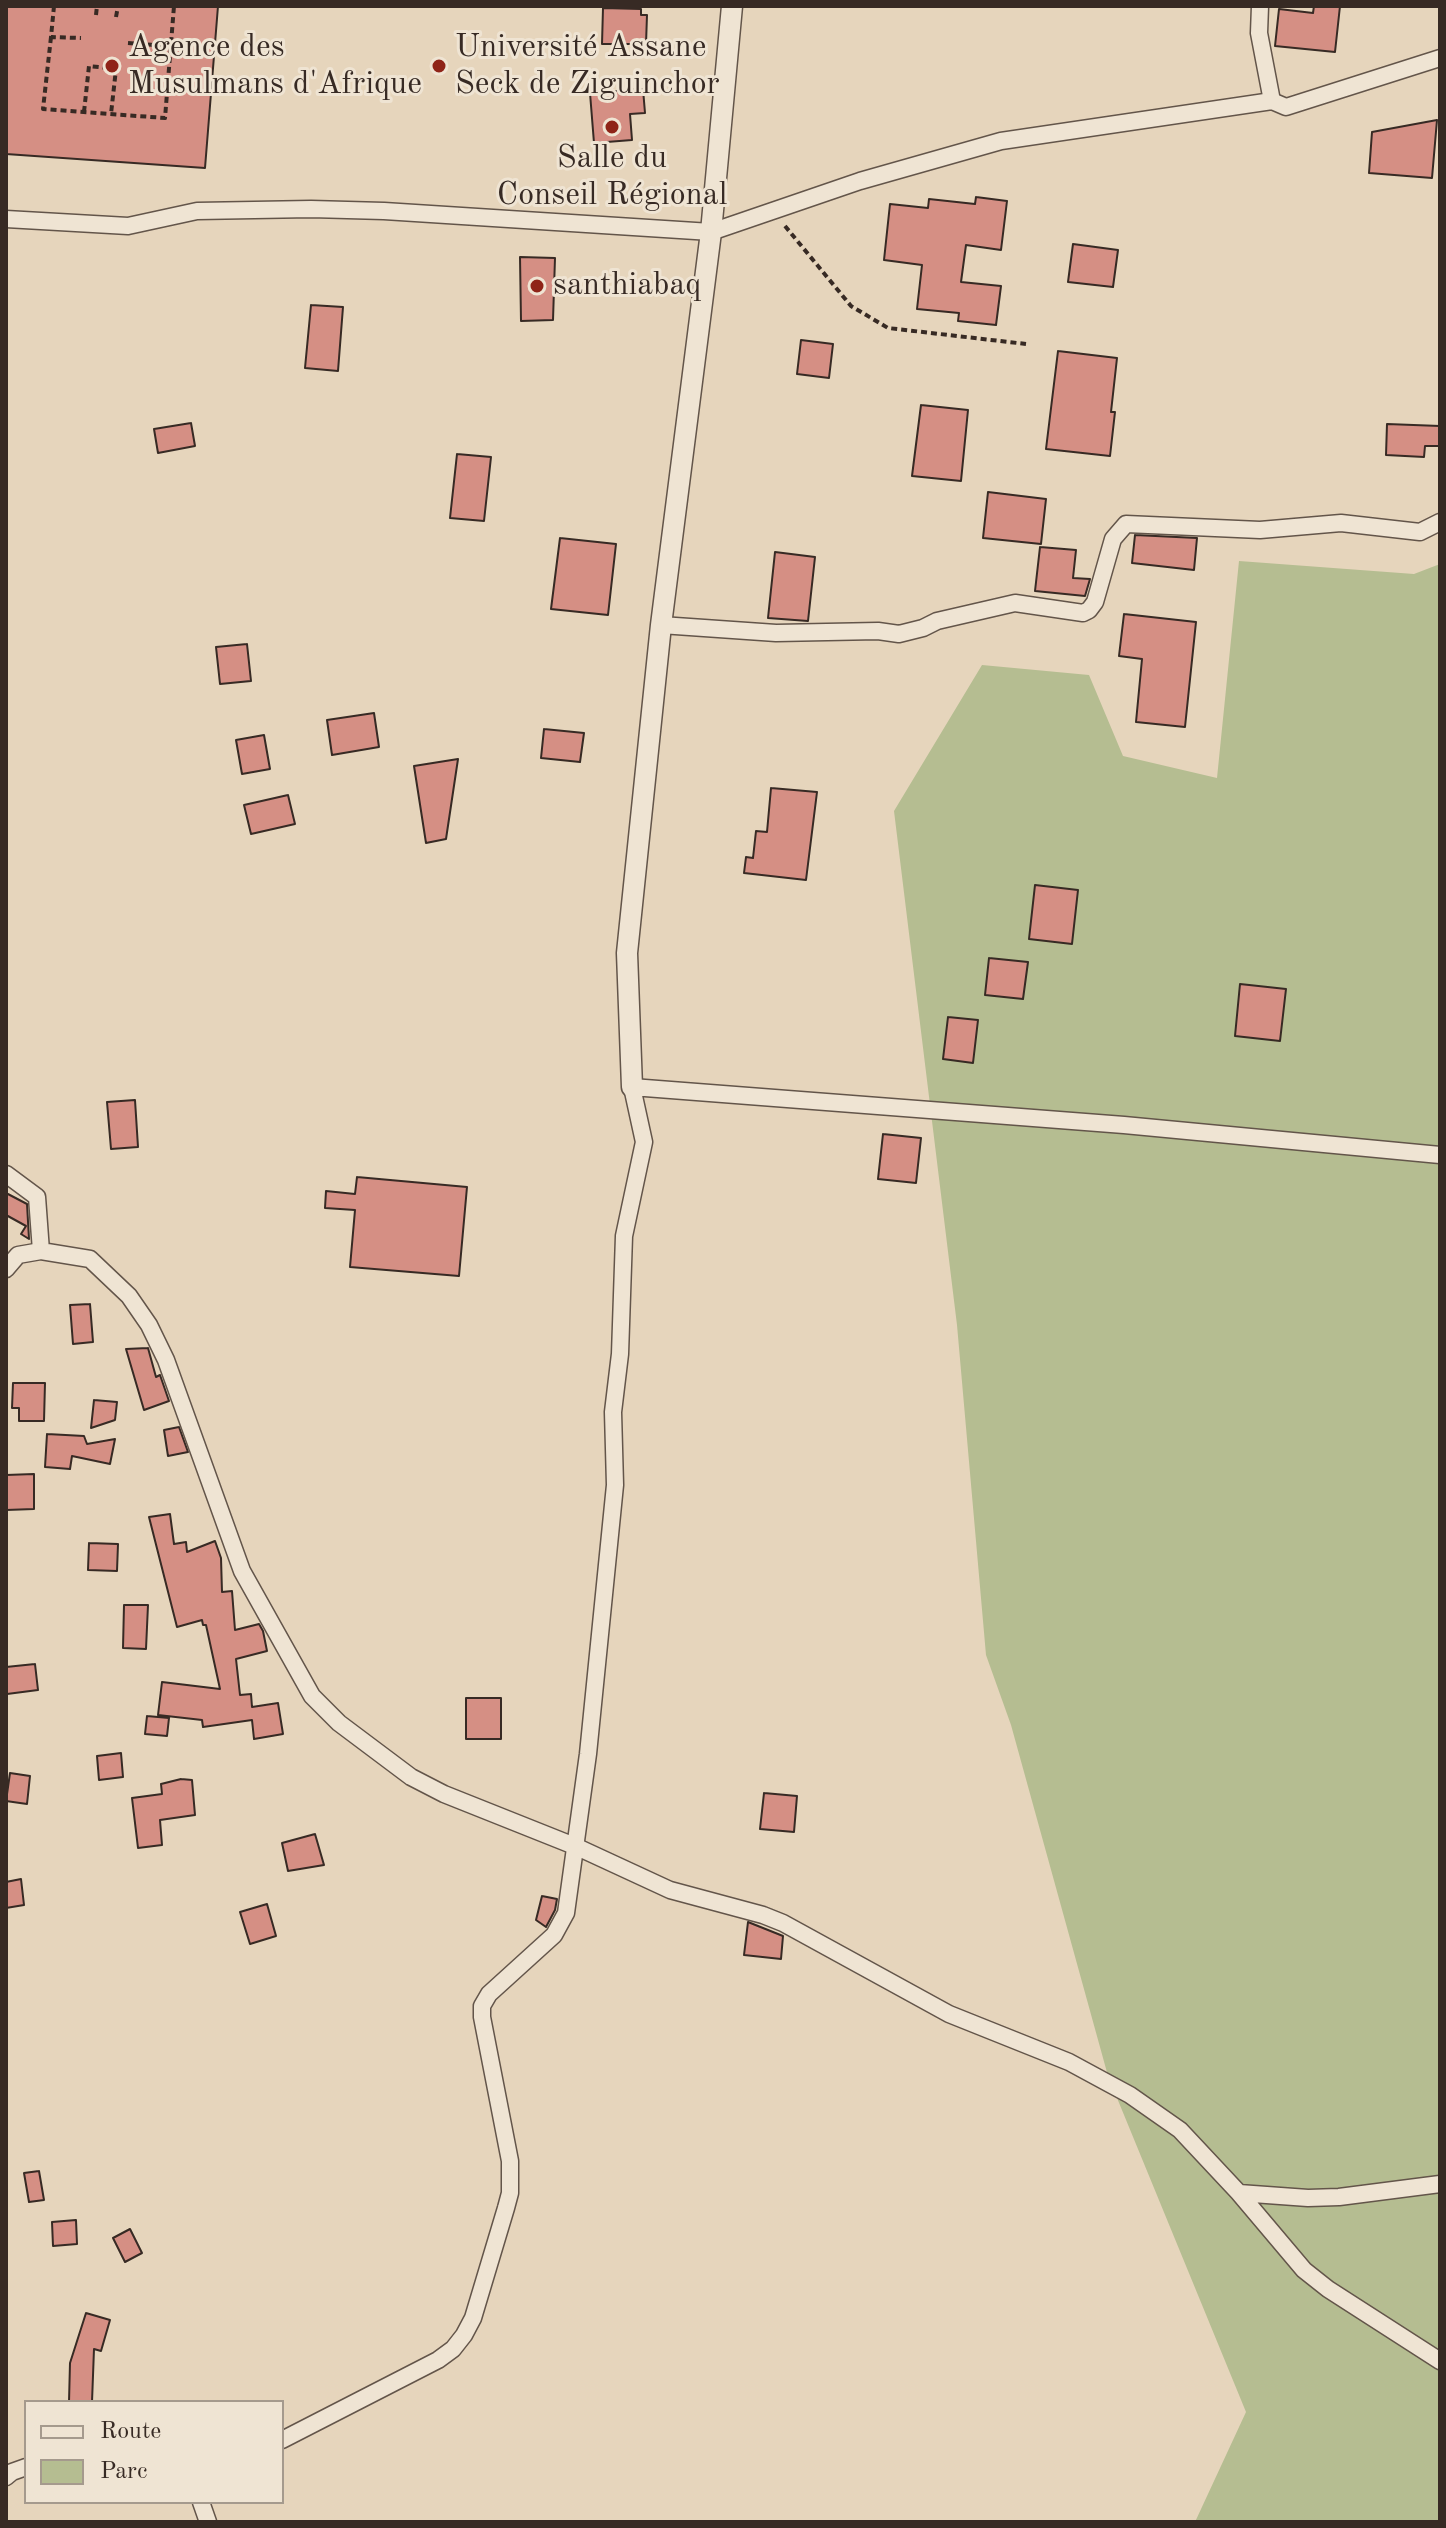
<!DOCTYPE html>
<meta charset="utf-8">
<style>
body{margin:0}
#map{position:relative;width:1446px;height:2528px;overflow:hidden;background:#e6d5bc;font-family:"Old Standard TT",serif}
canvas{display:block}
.frame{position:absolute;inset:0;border:8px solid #372a24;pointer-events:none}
.legend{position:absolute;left:24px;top:2400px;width:260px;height:104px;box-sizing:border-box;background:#efe4d3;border:2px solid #a59a8d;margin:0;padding:10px 14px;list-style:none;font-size:24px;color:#372a24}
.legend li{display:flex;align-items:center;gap:16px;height:40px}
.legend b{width:40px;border:2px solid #a59a8d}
</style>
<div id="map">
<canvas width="1446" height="2528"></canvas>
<div class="frame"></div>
<ul class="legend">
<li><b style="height:10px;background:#efe4d3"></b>Route</li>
<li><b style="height:22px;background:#b5bd91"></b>Parc</li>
</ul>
</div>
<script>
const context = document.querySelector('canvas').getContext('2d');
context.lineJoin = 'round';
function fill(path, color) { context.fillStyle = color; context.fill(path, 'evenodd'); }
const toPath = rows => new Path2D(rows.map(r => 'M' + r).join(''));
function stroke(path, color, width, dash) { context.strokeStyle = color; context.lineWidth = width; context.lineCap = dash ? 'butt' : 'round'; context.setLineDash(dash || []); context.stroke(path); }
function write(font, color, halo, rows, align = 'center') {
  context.font = font + ' "Old Standard TT",serif'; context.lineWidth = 6; context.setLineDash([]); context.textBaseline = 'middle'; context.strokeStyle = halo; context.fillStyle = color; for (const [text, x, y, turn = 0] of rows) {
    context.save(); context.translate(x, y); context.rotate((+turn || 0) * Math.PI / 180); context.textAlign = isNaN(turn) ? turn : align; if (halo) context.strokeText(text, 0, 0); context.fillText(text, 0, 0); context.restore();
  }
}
const green = toPath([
 [1239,561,1414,574,1440,564,1440,2522,1195,2522,1246,2412,1108,2076,1011,1725,986,1655,957,1325,894,811,982,665,1089,675,1123,756,1217,778]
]);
const building = toPath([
 [6,6,218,6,205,168,6,154,6,6],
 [1314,6,1340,6,1335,52,1275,46,1279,9,1313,13,1314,6],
 [603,8,641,9,641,15,647,15,646,44,602,44,603,8],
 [643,89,645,113,630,114,632,140,594,143,590,93,643,89],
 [1437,120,1432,178,1369,173,1372,132,1437,120],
 [976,197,1007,201,1001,250,966,245,961,282,1001,286,996,325,958,321,959,313,917,309,922,265,884,260,890,204,928,208,929,199,975,204,976,197],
 [1073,244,1118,250,1113,287,1068,282,1073,244],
 [520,257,555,258,553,320,521,321,520,257],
 [311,305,343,307,338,371,305,368,311,305],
 [801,340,833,344,829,378,797,374,801,340],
 [1058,351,1117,358,1111,412,1115,412,1110,456,1046,449,1058,351],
 [921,405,968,410,961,481,912,476,921,405],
 [191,423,195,446,158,453,154,429,191,423],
 [1387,424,1440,426,1440,446,1425,446,1424,457,1386,455,1387,424],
 [457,454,491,457,484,521,450,518,457,454],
 [988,492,1046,499,1041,544,983,538,988,492],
 [1135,535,1197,538,1194,570,1132,563,1135,535],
 [560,538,616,544,608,615,551,609,560,538],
 [1040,547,1076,550,1073,578,1090,579,1085,596,1035,591,1040,547],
 [775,552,815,557,808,621,768,618,775,552],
 [1124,614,1196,622,1185,727,1136,722,1142,659,1119,656,1124,614],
 [247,644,251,681,220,684,216,647,247,644],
 [374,713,379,747,332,755,327,720,374,713],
 [544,729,584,733,580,762,541,758,544,729],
 [264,735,270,769,242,774,236,740,264,735],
 [458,759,446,839,426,843,414,766,458,759],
 [771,788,817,792,806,880,744,873,746,857,753,858,756,831,767,832,771,788],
 [288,795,295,824,251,834,244,805,288,795],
 [1035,885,1078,890,1072,944,1029,939,1035,885],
 [989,958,1028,962,1023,999,985,995,989,958],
 [1240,984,1286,989,1280,1041,1235,1036,1240,984],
 [948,1017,978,1020,973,1063,943,1059,948,1017],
 [135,1100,138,1147,111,1149,107,1102,135,1100],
 [883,1134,921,1138,916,1183,878,1179,883,1134],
 [357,1177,467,1187,459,1276,350,1267,355,1210,325,1208,326,1191,355,1194,357,1177],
 [6,1193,27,1204,29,1239,21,1234,26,1226,6,1215,6,1193],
 [90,1304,93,1342,73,1344,70,1305,90,1304],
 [148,1348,156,1377,160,1375,169,1401,144,1410,126,1349,148,1348],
 [13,1383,45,1383,44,1421,19,1421,19,1408,12,1408,13,1383],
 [94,1400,117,1402,115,1420,91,1428,94,1400],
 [179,1427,188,1452,168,1456,164,1430,179,1427],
 [47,1434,84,1436,87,1444,115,1439,110,1464,72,1456,70,1469,45,1467,47,1434],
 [34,1474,34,1509,6,1510,6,1475,34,1474],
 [170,1514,174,1544,186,1542,187,1552,215,1541,221,1558,222,1592,232,1591,235,1630,259,1624,263,1631,267,1651,236,1659,240,1695,251,1694,252,1707,278,1703,283,1734,254,1739,252,1720,203,1727,202,1720,158,1715,162,1682,220,1689,206,1625,203,1625,202,1620,177,1627,149,1517,170,1514],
 [89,1543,118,1544,117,1571,88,1570,89,1543],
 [124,1605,148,1605,146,1649,123,1648,124,1605],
 [35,1664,38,1690,7,1694,6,1667,35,1664],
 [466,1698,501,1698,501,1739,466,1739,466,1698],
 [147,1716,169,1718,167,1736,145,1734,147,1716],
 [121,1753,123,1777,99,1780,97,1756,121,1753],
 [10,1773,30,1776,27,1804,6,1801,10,1773],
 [181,1779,192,1780,195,1815,160,1820,162,1845,138,1848,132,1798,162,1794,161,1784,181,1779],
 [764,1793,797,1796,794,1832,760,1829,764,1793],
 [315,1834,324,1865,288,1871,282,1843,315,1834],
 [21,1879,24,1905,6,1908,6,1882,21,1879],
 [542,1896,557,1899,555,1910,546,1927,536,1920,542,1896],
 [267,1904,276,1936,250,1944,240,1912,267,1904],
 [748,1922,783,1936,781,1959,744,1955,748,1922],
 [39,2171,44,2200,29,2202,24,2173,39,2171],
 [76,2220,77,2244,53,2246,52,2222,76,2220],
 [130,2229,142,2253,125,2262,113,2238,130,2229],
 [86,2313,110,2320,101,2351,94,2349,92,2402,69,2402,70,2363,86,2313]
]);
const path = toPath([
 [54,6,51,37,81,38],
 [96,15,97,6],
 [116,17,118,6],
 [51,37,43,109,165,118,174,6],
 [128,43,169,46],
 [84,112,89,66,116,69,111,114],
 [785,226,851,306,888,328,1026,344]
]);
const minor = toPath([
 [1260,6,1259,33,1272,101],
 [6,219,128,226,197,211,311,209,384,211,711,232,860,181,1001,141,1272,101,1286,107,1440,58],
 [661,625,776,633,878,631,899,634,923,628,937,621,1015,603,1083,613,1089,610,1095,602,1113,539,1126,524,1260,530,1341,523,1420,532,1440,522],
 [6,1174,37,1197,41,1251,90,1259,129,1296,149,1325,166,1360,242,1571,312,1696,339,1723,411,1777,444,1794,577,1847,670,1890,763,1915,783,1923,949,2014,1069,2062,1130,2095,1180,2130,1239,2193,1304,2270,1328,2289,1440,2361],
 [6,1269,18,1255,41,1251],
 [1239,2193,1308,2198,1339,2197,1440,2184],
 [282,2440,438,2360,453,2349,464,2335,473,2318,506,2208,510,2193,510,2161,482,2017,482,2006,489,1994,554,1935,566,1913,588,1754,615,1485,613,1412,620,1354,624,1236,644,1142,632,1087,1124,1125,1440,1155],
 [6,2477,12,2472,26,2467],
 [201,2502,208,2522]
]);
const tertiary = toPath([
 [632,1087,627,953,661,625,711,232,732,6]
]);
const markers = [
 [112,66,8,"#8f2418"],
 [439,66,8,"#8f2418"],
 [612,127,8,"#8f2418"],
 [537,286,8,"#8f2418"]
];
const poiNames = [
 ["Agence des",128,48],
 ["Musulmans d'Afrique",128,85],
 ["Université Assane",455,48],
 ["Seck de Ziguinchor",455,85],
 ["Salle du",612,159,"center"],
 ["Conseil Régional",612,196,"center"],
 ["santhiabaq",553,286]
];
fill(green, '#b5bd91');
fill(building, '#d58f84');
stroke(building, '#372a24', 2);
stroke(minor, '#63554a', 19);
stroke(tertiary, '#63554a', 23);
stroke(path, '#372a24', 4, [6, 4]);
stroke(minor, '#efe4d3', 16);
stroke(tertiary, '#efe4d3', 20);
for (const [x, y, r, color] of markers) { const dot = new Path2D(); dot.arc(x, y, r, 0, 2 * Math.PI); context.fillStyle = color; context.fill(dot); stroke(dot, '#efe4d3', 3); }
write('32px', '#372a24', '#efe4d3', poiNames, 'left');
</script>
